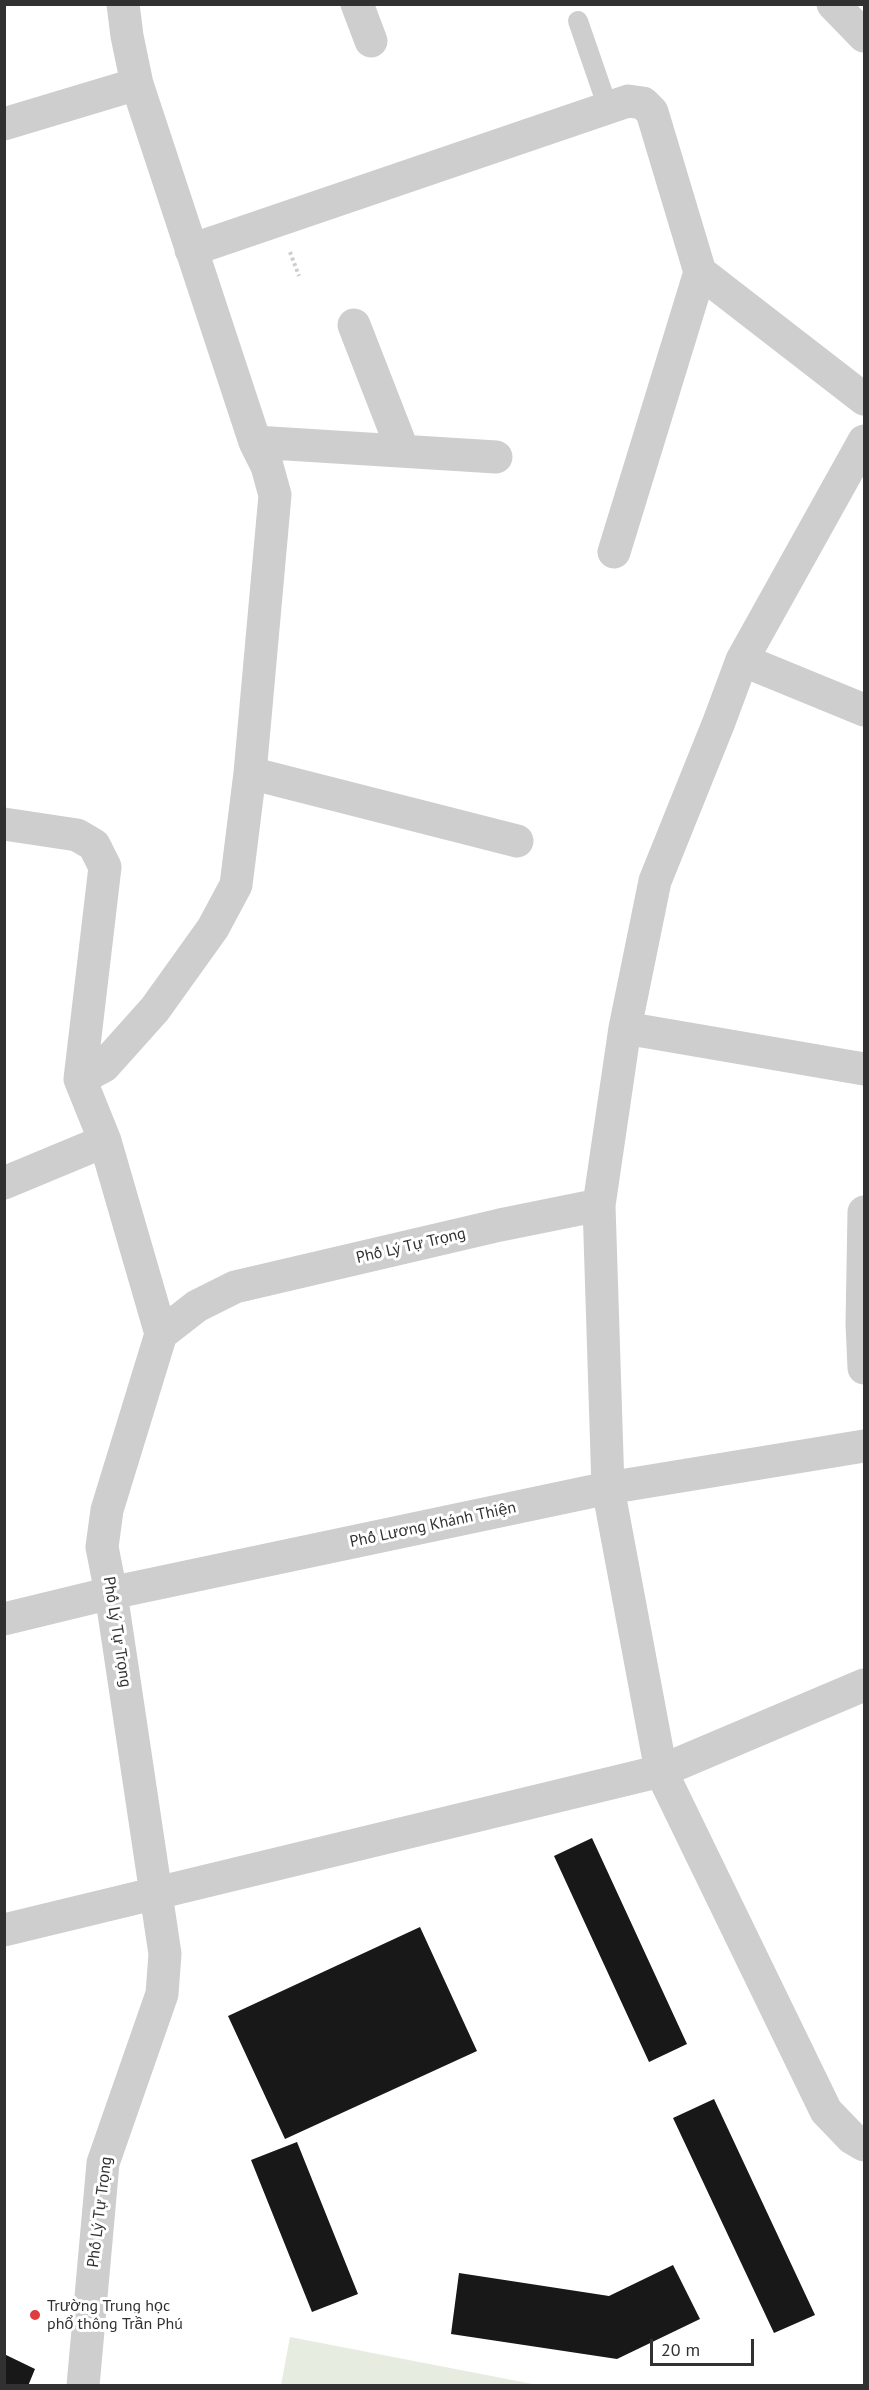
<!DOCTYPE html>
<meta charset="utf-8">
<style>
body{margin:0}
#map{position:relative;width:869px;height:2390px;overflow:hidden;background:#fff;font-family:"PT Sans",sans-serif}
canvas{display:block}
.frame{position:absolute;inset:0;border:6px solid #313131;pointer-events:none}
.scale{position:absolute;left:650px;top:2339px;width:104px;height:27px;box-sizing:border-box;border:3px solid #313131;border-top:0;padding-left:8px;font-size:18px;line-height:21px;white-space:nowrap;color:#313131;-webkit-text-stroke:4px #fff;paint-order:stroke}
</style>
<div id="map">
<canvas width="869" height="2390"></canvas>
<div class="frame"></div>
<div class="scale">20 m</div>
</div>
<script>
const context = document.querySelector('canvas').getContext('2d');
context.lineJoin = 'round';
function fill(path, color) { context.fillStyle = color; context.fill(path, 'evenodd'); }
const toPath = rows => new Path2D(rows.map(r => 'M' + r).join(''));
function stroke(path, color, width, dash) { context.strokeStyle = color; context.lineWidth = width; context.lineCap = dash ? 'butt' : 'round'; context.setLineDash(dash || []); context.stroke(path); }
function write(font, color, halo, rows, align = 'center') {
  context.font = font + ' "PT Sans",sans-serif'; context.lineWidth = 6; context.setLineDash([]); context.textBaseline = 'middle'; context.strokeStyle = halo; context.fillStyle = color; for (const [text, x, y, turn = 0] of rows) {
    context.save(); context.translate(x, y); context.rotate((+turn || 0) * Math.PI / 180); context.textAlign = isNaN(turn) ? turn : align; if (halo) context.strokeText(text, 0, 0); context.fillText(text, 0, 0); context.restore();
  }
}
const green = toPath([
 [290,2337,538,2385,281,2385]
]);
const building = toPath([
 [592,1838,687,2044,649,2062,554,1856],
 [420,1927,477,2051,285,2139,228,2016],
 [714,2099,815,2315,774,2333,673,2118],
 [297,2142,358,2294,312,2312,251,2160],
 [673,2265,700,2319,617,2359,451,2334,459,2273,609,2296],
 [4,2354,35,2369,28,2386,4,2386]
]);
const path = toPath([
 [290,252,299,276]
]);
const lane = toPath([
 [578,21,608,108]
]);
const street = toPath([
 [357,4,371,41],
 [833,4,864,36],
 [4,124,137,84],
 [191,250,628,101,643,103,652,112,700,272,864,399],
 [354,325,403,451],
 [864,441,742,660,719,722,655,881,625,1028,599,1205,608,1488,661,1771,826,2111,852,2138,864,2145],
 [255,442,496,457],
 [614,552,700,272],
 [742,660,864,710],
 [250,773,517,841],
 [4,824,77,835,94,845,105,867,80,1079,105,1141,161,1334],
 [625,1028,864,1069],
 [80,1079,104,1066,155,1009,213,928,236,885,250,773,275,495,267,466,255,442,137,84,127,36,123,4],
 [4,1183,105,1141],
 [864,1212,862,1324,864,1368],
 [4,1619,111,1593,608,1488,864,1446],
 [4,1930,661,1771,864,1685],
 [83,2386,103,2163,162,1994,165,1954,111,1593,102,1547,107,1510,161,1334,197,1306,235,1287,500,1225,599,1205]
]);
const markers = [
 [35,2315,6,"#df3c3e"]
];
const streetNames = [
 ["Phố Lý Tự Trọng",411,1246,-13],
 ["Phố Lương Khánh Thiện",433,1525,-12],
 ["Phố Lý Tự Trọng",117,1632,81],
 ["Phố Lý Tự Trọng",100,2212,-83]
];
const poiNames = [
 ["Trường Trung học",47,2306],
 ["phổ thông Trần Phú",47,2324]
];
fill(green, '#e6ede0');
fill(building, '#181818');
stroke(path, '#cecece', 4, [3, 3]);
stroke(lane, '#cecece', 20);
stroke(street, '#cecece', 33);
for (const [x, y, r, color] of markers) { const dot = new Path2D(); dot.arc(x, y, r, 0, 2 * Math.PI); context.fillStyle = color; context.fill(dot); stroke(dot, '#fff', 2); }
write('16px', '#313131', '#fff', streetNames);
write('16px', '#313131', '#fff', poiNames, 'left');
</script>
